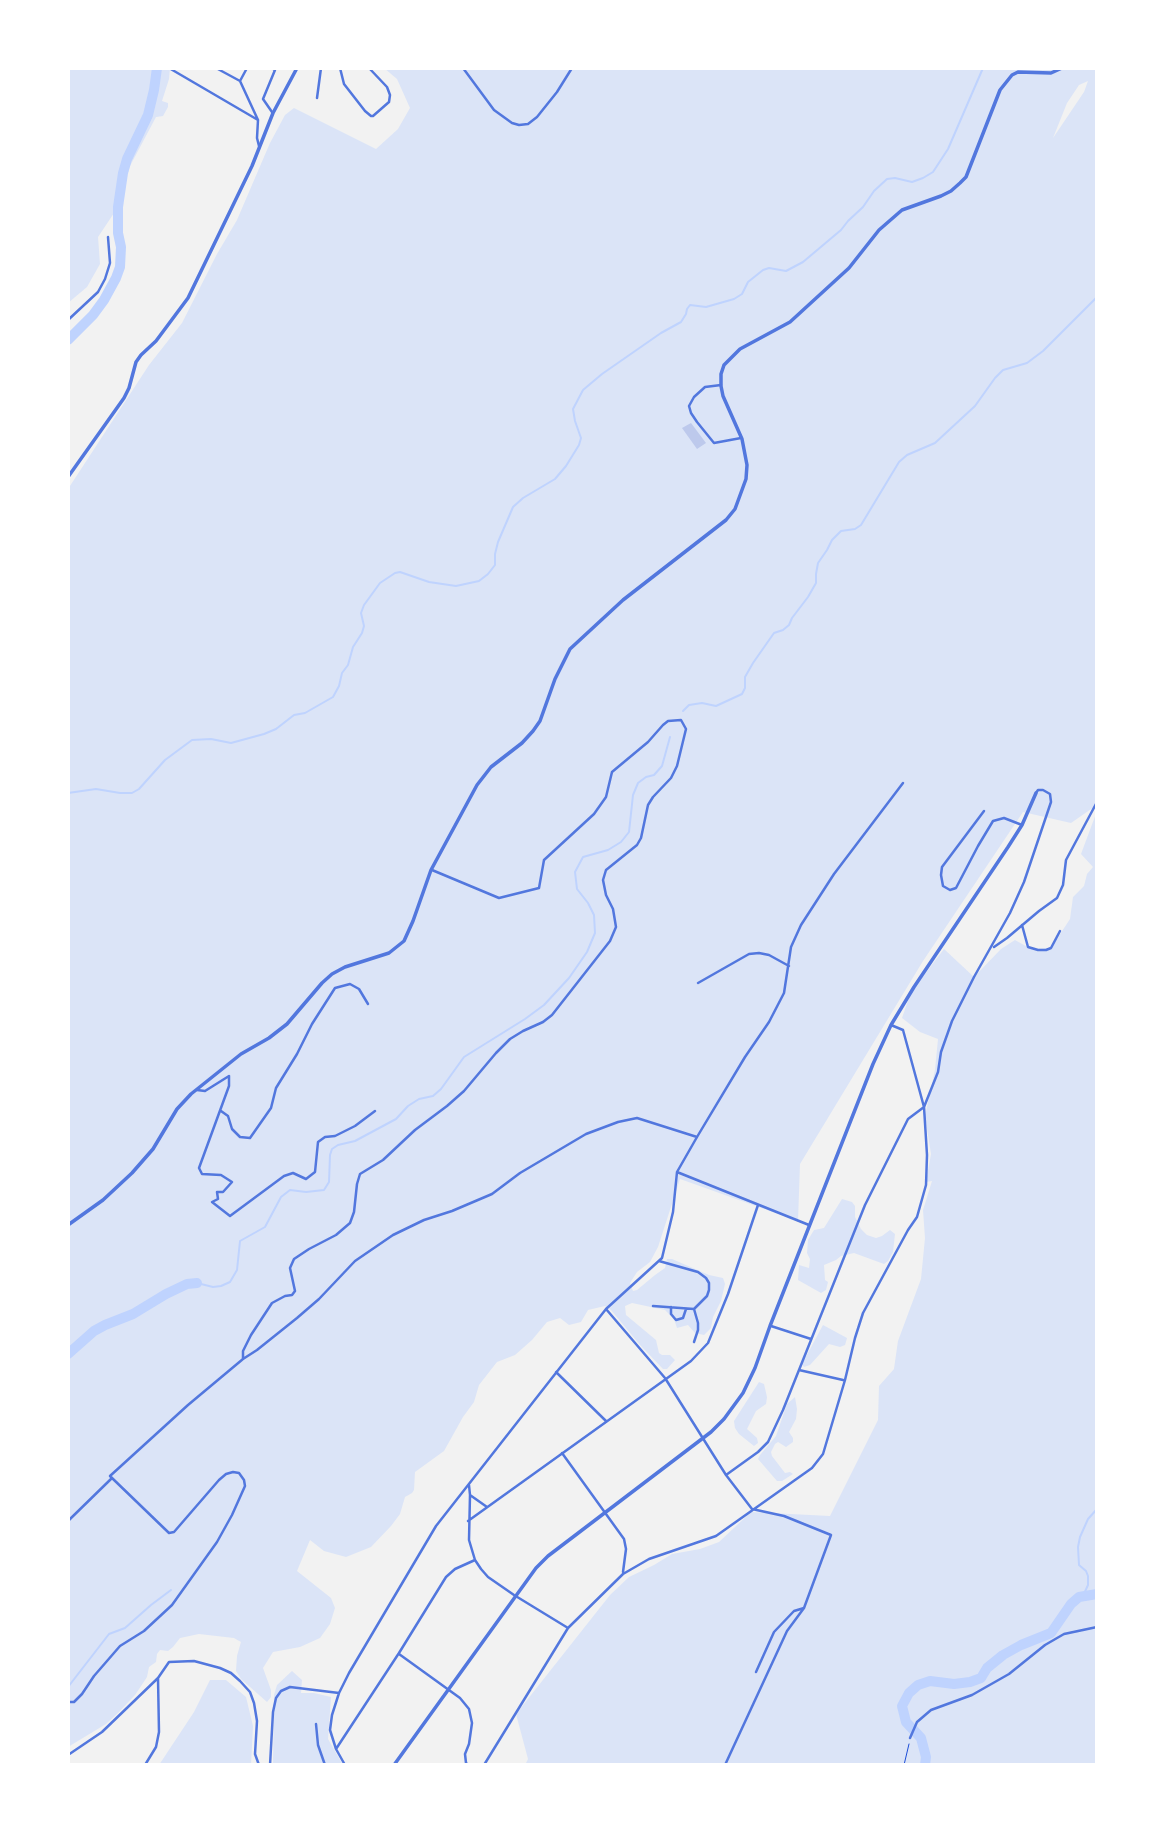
<!DOCTYPE html>
<style>
body{margin:0}
#map{position:relative;width:1165px;height:1833px;overflow:hidden;background:#f2f2f2;font-family:"Space Grotesk",sans-serif}
canvas{display:block}
.frame{position:absolute;inset:0;border:70px solid #fff;pointer-events:none}
</style>
<div id="map">
<canvas width="1165" height="1833"></canvas>
<div class="frame"></div>
</div>
<script>
const context = document.querySelector('canvas').getContext('2d');
context.lineJoin = 'round';
function fill(path, color) { context.fillStyle = color; context.fill(path, 'evenodd'); }
const toPath = rows => new Path2D(rows.map(r => 'M' + r).join(''));
function stroke(path, color, width, dash) { context.strokeStyle = color; context.lineWidth = width; context.lineCap = dash ? 'butt' : 'round'; context.setLineDash(dash || []); context.stroke(path); }
const green = toPath([
 [68,68,170,68,169,79,162,101,168,103,168,107,163,116,156,117,130,166,116,210,98,237,100,264,87,287,68,303],
 [384,68,1097,68,1097,803,1094,807,1071,823,1023,812,923,961,800,1164,798,1221,680,1179,658,1247,650,1262,637,1272,630,1283,633,1291,637,1290,655,1275,665,1268,667,1259,672,1259,709,1275,723,1278,725,1284,721,1301,713,1317,711,1328,704,1335,695,1333,688,1325,677,1328,674,1319,665,1310,632,1303,625,1306,626,1315,656,1340,659,1353,662,1355,670,1355,675,1360,667,1369,663,1369,640,1345,611,1310,605,1306,588,1310,581,1322,569,1325,560,1318,547,1322,532,1340,515,1355,497,1362,479,1385,474,1402,463,1417,444,1451,415,1472,414,1490,412,1493,405,1497,400,1514,391,1526,371,1547,346,1557,324,1551,310,1540,297,1571,331,1598,335,1608,330,1624,320,1638,300,1647,273,1652,263,1668,271,1690,271,1697,267,1702,241,1679,236,1671,237,1656,241,1642,234,1638,199,1634,180,1638,173,1647,168,1651,160,1650,157,1654,156,1662,149,1667,147,1677,135,1695,118,1713,106,1724,68,1747,68,489,149,365,182,323,217,254,237,220,270,143,285,115,294,108,376,149,398,129,410,108,397,79],
 [1088,81,1084,92,1053,138,1067,103,1079,85],
 [1097,811,1097,1765,525,1765,528,1759,516,1714,610,1595,629,1577,654,1565,672,1554,700,1549,719,1542,751,1512,830,1516,878,1420,879,1386,894,1369,898,1341,921,1279,925,1238,923,1210,932,1181,926,1182,931,1154,925,1116,935,1070,938,1039,920,1032,902,1018,911,992,944,949,974,977,1001,949,1015,940,1031,949,1051,948,1070,919,1073,897,1084,886,1087,874,1093,867,1081,854],
 [842,1199,852,1202,855,1206,855,1217,861,1229,867,1235,876,1238,882,1236,890,1230,895,1234,893,1252,888,1261,884,1264,854,1253,841,1256,836,1260,824,1265,825,1280,828,1282,826,1290,821,1293,798,1280,799,1265,809,1268,810,1259,807,1253,808,1240,814,1230,824,1228],
 [823,1325,847,1338,845,1345,840,1347,829,1344,810,1365,804,1367,802,1364],
 [759,1382,764,1384,767,1397,766,1404,756,1411,747,1429,757,1438,758,1443,754,1446,739,1434,735,1428,734,1421],
 [795,1397,797,1409,796,1419,789,1432,793,1438,793,1442,786,1447,778,1442,775,1444,771,1452,772,1456,785,1473,790,1472,793,1474,782,1481,777,1481,758,1459,760,1455,776,1436,787,1404],
 [292,1671,302,1680,301,1693,314,1693,331,1697,328,1739,343,1765,273,1765,274,1695,277,1685],
 [210,1680,226,1680,246,1697,253,1726,251,1765,159,1765,194,1712]
]);
const stream = toPath([
 [683,711,689,705,702,703,716,706,742,694,745,688,745,677,753,663,774,633,783,630,789,625,792,618,808,597,816,583,816,574,818,563,827,550,832,540,841,531,855,529,861,525,899,462,907,455,935,443,975,406,995,378,1003,370,1027,363,1043,351,1097,297],
 [68,793,96,789,120,793,132,793,139,789,165,760,192,740,211,739,231,743,264,734,276,729,294,715,305,713,333,697,339,686,342,673,348,665,353,647,362,633,364,626,361,613,364,605,380,583,395,573,400,572,429,582,456,586,479,581,488,574,495,565,495,554,498,542,513,507,523,498,555,479,566,466,579,445,581,438,575,421,573,409,583,390,602,374,661,333,681,322,686,314,687,309,690,305,706,307,734,299,742,294,748,282,763,270,769,268,786,271,803,262,841,230,848,221,863,207,874,191,887,179,895,178,912,182,923,178,933,172,948,149,983,68],
 [197,1283,213,1287,221,1286,230,1282,237,1270,240,1241,265,1227,281,1197,290,1190,306,1192,324,1190,329,1182,330,1155,332,1149,338,1145,355,1141,396,1119,408,1106,419,1099,433,1096,441,1089,464,1057,525,1019,544,1005,569,978,587,952,595,933,594,915,588,903,577,889,575,872,583,857,608,850,621,842,629,832,633,795,638,783,646,777,654,775,662,766,670,737],
 [1083,1596,1088,1585,1088,1576,1086,1571,1079,1565,1078,1547,1080,1537,1088,1519,1097,1509],
 [68,1687,109,1634,125,1628,151,1605,171,1590]
]);
const river = toPath([
 [68,340,93,315,104,300,116,278,120,267,121,247,118,233,118,207,123,173,127,159,148,115,154,90,157,68],
 [68,1354,94,1331,105,1325,133,1314,166,1294,187,1284,197,1283],
 [925,1765,926,1757,921,1738,906,1722,902,1706,909,1693,918,1685,930,1681,954,1684,970,1682,981,1678,987,1668,1003,1655,1021,1645,1051,1633,1071,1604,1079,1597,1097,1594]
]);
const building = toPath([
 [691,423,706,443,697,449,682,428]
]);
const path = toPath([
 [904,1765,909,1744]
]);
const minor = toPath([
 [169,68,258,120],
 [216,68,240,81],
 [247,68,240,81,258,120,257,138,259,146],
 [271,68,275,70,263,99,272,112],
 [340,68,344,84,365,111,371,116,373,116,389,102,390,95,387,87,369,68],
 [463,68,494,110,512,123,519,125,528,124,537,117,557,92,572,68],
 [317,98,321,68],
 [68,320,98,292,105,279,110,263,108,237],
 [721,385,705,387,694,397,689,406,691,413,697,422,714,443,741,438],
 [984,811,942,867,941,875,943,886,950,890,956,888,978,846,993,821,1004,818,1022,825],
 [1022,925,1028,947,1038,950,1046,950,1051,948,1060,931],
 [994,947,1007,938,1039,911,1057,898,1063,885,1066,860,1097,802],
 [698,983,749,954,759,953,769,955,789,966],
 [197,1090,205,1091,229,1076,229,1086,199,1168,202,1174,221,1175,232,1182,223,1192,217,1192,218,1199,212,1202,230,1216,284,1176,293,1173,306,1179,315,1172,318,1142,325,1137,335,1136,355,1126,375,1111],
 [221,1111,228,1116,232,1129,240,1137,250,1138,271,1108,276,1088,297,1054,312,1024,335,988,350,984,359,989,368,1004],
 [677,1172,809,1225],
 [653,1306,694,1309,707,1296,709,1290,709,1283,706,1278,698,1272,659,1261],
 [671,1307,671,1314,676,1320,683,1318,686,1309],
 [606,1309,665,1378,726,1475,752,1509,784,1516,831,1535,804,1608,787,1631,725,1765],
 [771,1326,811,1339],
 [694,1342,698,1330,698,1323,694,1309],
 [243,1359,243,1351,251,1335,272,1303,285,1296,292,1295,295,1291,290,1268,294,1259,309,1249,336,1235,350,1223,354,1212,357,1184,360,1174,383,1160,415,1130,447,1106,464,1091,496,1053,510,1039,523,1031,543,1022,552,1015,610,941,616,927,613,909,606,895,603,880,606,870,637,845,641,838,648,805,653,797,671,778,677,766,686,729,681,720,668,721,663,725,648,742,612,772,606,797,594,814,544,860,539,888,499,898,432,870],
 [799,1370,843,1380],
 [556,1372,606,1421],
 [562,1453,624,1539,626,1549,623,1572],
 [726,1475,758,1452,768,1442,783,1410,865,1205,908,1119,924,1107,938,1072,941,1052,952,1021,974,977,1010,913,1024,882,1051,802,1050,794,1043,790,1038,790,1036,793],
 [469,1485,470,1495,469,1540,475,1560,481,1569,488,1577,514,1595,568,1628],
 [470,1495,487,1507],
 [68,1521,112,1478,110,1476,188,1405,243,1359,257,1350,297,1318,319,1299,355,1261,393,1235,424,1220,452,1211,492,1194,520,1173,586,1134,618,1122,637,1118,697,1137],
 [468,1521,691,1361,708,1343,728,1294,758,1205],
 [399,1654,460,1698,469,1709,472,1723,469,1744,465,1754,466,1763,468,1765],
 [756,1672,774,1632,794,1611,804,1608],
 [68,1702,74,1702,82,1694,94,1676,120,1646,144,1631,172,1605,217,1542,232,1515,245,1486,244,1480,239,1473,233,1472,226,1474,219,1480,174,1532,169,1533,112,1478],
 [316,1724,318,1745,325,1765],
 [910,1738,917,1722,931,1710,972,1695,1009,1674,1045,1645,1064,1634,1097,1627],
 [336,1749,399,1653,446,1577,455,1569,475,1560],
 [68,1755,102,1732,158,1678],
 [145,1765,156,1747,159,1732,158,1678,169,1662,194,1661,220,1668,231,1673,240,1681,250,1692,254,1703,257,1721,255,1754,259,1765],
 [270,1765,273,1712,276,1698,281,1691,290,1687,339,1693],
 [345,1765,336,1749,330,1730,332,1715,339,1693,349,1673,436,1526,606,1309,662,1258,673,1212,677,1172,697,1137,745,1057,769,1022,784,993,791,947,801,925,834,874,903,783],
 [484,1765,568,1628,623,1574,649,1559,716,1536,812,1468,823,1454,845,1380,855,1338,863,1313,908,1230,917,1217,926,1185,927,1155,924,1107,903,1030,891,1025]
]);
const tertiary = toPath([
 [68,477,124,398,129,388,136,362,141,355,156,341,188,298,252,166,273,113,297,68],
 [68,1225,103,1200,132,1173,153,1149,177,1109,191,1094,241,1054,269,1038,287,1024,322,983,332,974,345,967,389,953,404,941,413,921,431,870,477,785,491,767,522,743,533,731,540,721,555,679,570,649,623,600,726,520,735,509,746,479,747,465,742,439,723,396,721,386,721,374,724,365,740,349,790,322,849,268,879,230,902,210,941,196,951,191,960,183,966,177,1000,90,1012,75,1018,72,1051,73,1062,68],
 [394,1765,536,1568,548,1556,711,1432,724,1419,743,1393,755,1368,770,1326,873,1064,891,1025,914,987,1008,847,1022,825,1036,793]
]);
fill(green, '#dbe4f7');
stroke(stream, '#bfd3fe', 2);
stroke(river, '#bfd3fe', 10);
fill(building, '#bdc9ec');
stroke(path, '#1d4ed8', 1);
stroke(minor, '#5277de', 2.5);
stroke(tertiary, '#5277de', 3.5);
</script>
